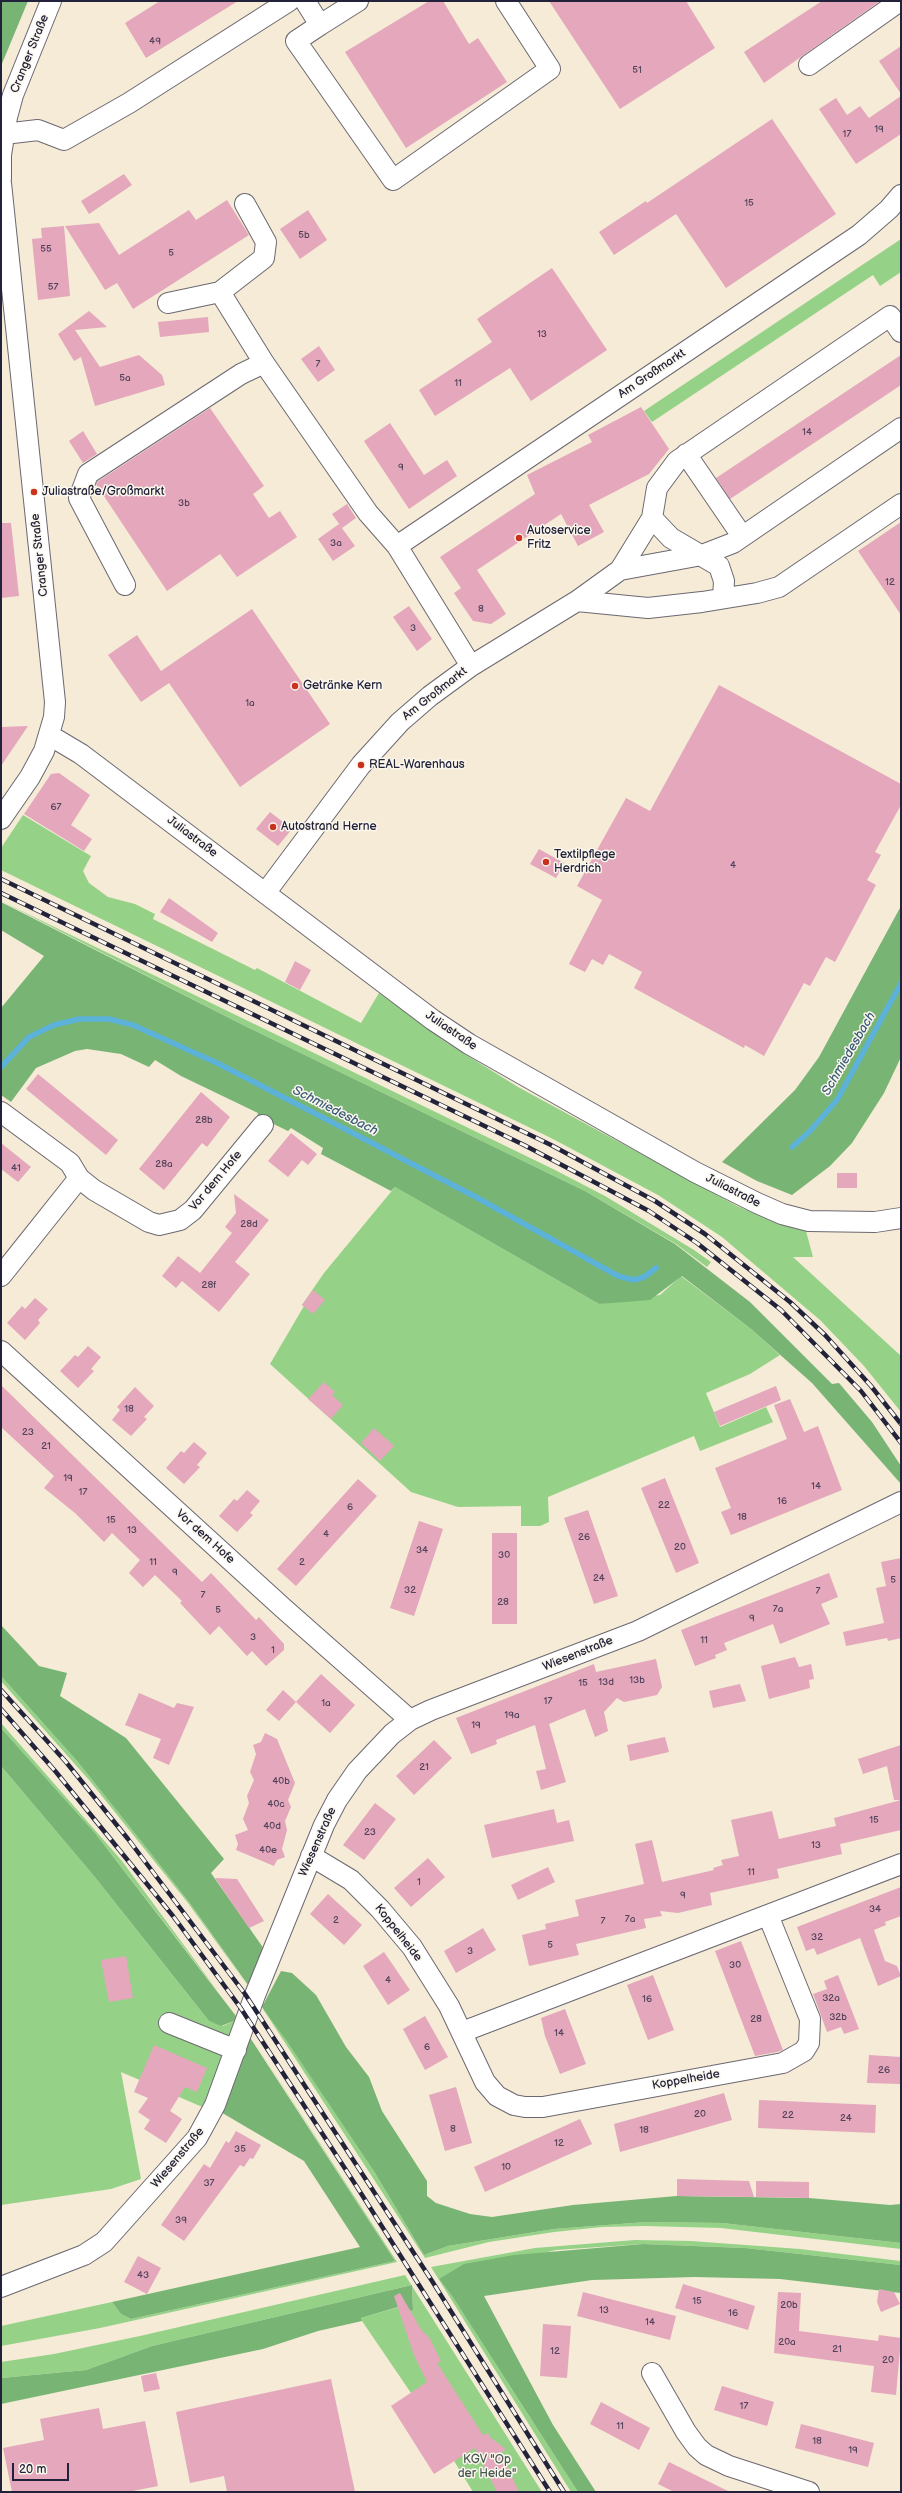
<!DOCTYPE html>
<meta charset="utf-8">
<style>
body{margin:0}
#map{position:relative;width:902px;height:2493px;overflow:hidden;background:#f5ebd6;font-family:"Balsamiq Sans",sans-serif}
canvas{display:block}
.frame{position:absolute;inset:0;border:2px solid #22223b;pointer-events:none}
.scale{position:absolute;left:12px;top:2463px;width:57px;height:18px;box-sizing:border-box;border:2px solid #22223b;border-top:0;padding-left:5px;font-size:12px;line-height:14px;white-space:nowrap;color:#22223b;-webkit-text-stroke:3px #fbf7ec;paint-order:stroke}
</style>
<div id="map">
<canvas width="902" height="2493"></canvas>
<div class="frame"></div>
<div class="scale">20 m</div>
</div>
<script>
const context = document.querySelector('canvas').getContext('2d');
context.lineJoin = 'round';
function fill(path, color) { context.fillStyle = color; context.fill(path, 'evenodd'); }
const toPath = rows => new Path2D(rows.map(r => 'M' + r).join(''));
function stroke(path, color, width, dash) { context.strokeStyle = color; context.lineWidth = width; context.lineCap = dash ? 'butt' : 'round'; context.setLineDash(dash || []); context.stroke(path); }
function write(font, color, halo, rows, align = 'center') {
  context.font = font + ' "Balsamiq Sans",sans-serif'; context.lineWidth = 3; context.setLineDash([]); context.textBaseline = 'middle'; context.strokeStyle = halo; context.fillStyle = color; for (const [text, x, y, turn = 0] of rows) {
    context.save(); context.translate(x, y); context.rotate((+turn || 0) * Math.PI / 180); context.textAlign = isNaN(turn) ? turn : align; if (halo) context.strokeText(text, 0, 0); context.fillText(text, 0, 0); context.restore();
  }
}
const green = toPath([
 [901,239,901,272,880,286,873,275,652,422,644,411],
 [23,815,91,856,83,871,89,883,108,897,135,904,155,914,153,919,255,970,257,968,361,1023,379,993,447,1043,518,1087,737,1206,777,1223,806,1231,813,1257,793,1257,901,1356,901,1412,864,1366,820,1320,722,1237,658,1195,553,1139,1,870,1,848],
 [1,901,555,1170,605,1196,694,1250,711,1262,707,1267,676,1244,585,1191,245,1026],
 [395,1187,599,1304,660,1295,681,1276,751,1329,780,1355,750,1374,706,1393,720,1427,766,1407,773,1422,700,1451,694,1436,548,1497,549,1522,540,1526,521,1526,521,1506,458,1507,411,1492,270,1364,304,1306,302,1305,324,1273],
 [1,1676,77,1761,133,1831,189,1902,248,1986,188,1903,89,1780,1,1681],
 [1,1723,122,1861,219,1993,95,1833,1,1728],
 [1,1766,94,1876,209,2021,223,2026,234,2021,236,2016,207,2109,121,2072,141,2179,111,2189,1,2205],
 [265,2008,375,2173,424,2255,448,2246,554,2229,646,2222,722,2223,901,2243,901,2249,721,2228,645,2226,602,2227,554,2232,489,2242,425,2258,263,2009],
 [252,2039,397,2262,100,2328,1,2346,1,2326,112,2302,121,2314,131,2319,395,2261],
 [635,2240,691,2241,800,2249,901,2261,901,2265,745,2248,643,2244,556,2250,439,2279,452,2296,578,2492,571,2492,431,2267,535,2248],
 [405,2275,542,2492,473,2492,426,2415,362,2321,361,2318,399,2307,413,2310,412,2285,152,2346,86,2370,1,2378,1,2362,54,2354,140,2336]
]);
const forest = toPath([
 [1,1,28,1,1,66],
 [1,902,245,1026,585,1191,675,1244,750,1302,832,1384,839,1383,872,1422,901,1466,901,1484,812,1383,751,1329,682,1276,650,1300,599,1304,395,1187,391,1191,321,1154,323,1148,291,1128,288,1131,257,1116,258,1113,181,1076,155,1060,149,1067,121,1054,87,1049,75,1051,36,1068,11,1102,4,1097,1,1095,1,1008,44,956,1,930],
 [901,906,901,1057,884,1093,852,1143,830,1166,792,1195,757,1181,722,1162,795,1090,819,1057],
 [1,1625,39,1666,67,1673,60,1696,126,1738,224,1859,211,1873,264,1949,248,1985,189,1902,133,1831,77,1761,1,1676],
 [1,1728,95,1833,236,2016,234,2021,221,2026,209,2021,94,1876,1,1766],
 [281,1971,292,1973,316,1995,346,2047,369,2077,382,2111,427,2181,427,2196,436,2203,470,2214,492,2217,573,2205,677,2196,809,2198,890,2205,901,2204,901,2243,722,2223,646,2222,554,2229,448,2246,424,2255,375,2173,286,2040,262,2007],
 [249,2036,395,2261,131,2319,121,2314,112,2302,360,2247,304,2161,219,2111],
 [643,2244,745,2248,901,2265,901,2293,780,2279,694,2277,592,2280,484,2296,553,2425,596,2492,578,2492,452,2296,439,2279,464,2264,514,2255],
 [412,2285,413,2310,404,2312,398,2307,361,2318,362,2321,318,2331,263,2349,1,2404,1,2378,86,2370,152,2346]
]);
const stream = toPath([
 [1,1067,29,1037,54,1025,79,1019,109,1019,133,1025,217,1063,318,1115,474,1196,618,1276,634,1280,644,1277,656,1268],
 [792,1147,809,1132,837,1100,901,983]
]);
const building = toPath([
 [160,1,238,1,146,58,125,23],
 [429,1,443,1,469,44,478,38,507,82,406,148,345,52],
 [549,1,686,1,715,48,620,109],
 [822,1,880,1,764,83,744,52],
 [901,46,901,94,879,61],
 [901,96,901,134,856,164,819,109,836,98,847,115,860,106,869,118],
 [772,119,836,214,726,288,676,214,614,255,599,232,646,201,647,203],
 [124,174,132,185,89,214,81,201],
 [227,200,249,235,133,309,117,283,105,290,65,226,99,223,119,255,189,210,196,220],
 [308,210,327,240,300,259,280,229],
 [64,226,70,296,38,300,32,239,42,238,41,228],
 [552,268,607,350,531,401,510,368,435,416,419,390,492,342,477,319],
 [89,311,107,327,75,330,100,367,139,355,162,375,165,385,95,406,81,357,74,361,58,334],
 [208,317,209,332,160,337,158,322],
 [319,346,335,370,318,382,301,359],
 [901,355,901,385,730,499,716,478],
 [641,407,669,449,649,474,589,505,604,532,578,546,561,514,477,570,506,614,491,624,473,621,454,593,461,588,440,557,535,494,527,475,592,442,588,435],
 [210,408,264,486,253,494,269,518,280,511,297,537,237,577,220,554,167,591,96,484,97,482],
 [390,423,424,475,447,460,457,476,409,509,364,441],
 [83,431,97,454,83,463,69,441],
 [347,504,356,518,342,528,332,514],
 [901,522,901,615,858,551],
 [1,523,11,523,19,596,1,598],
 [339,524,355,546,333,561,318,539],
 [409,606,432,639,417,651,393,617],
 [252,609,330,724,240,787,169,683,141,702,108,655,137,635,161,671],
 [719,685,901,784,901,805,875,852,881,855,867,880,876,885,835,962,826,957,810,986,804,983,764,1056,745,1045,744,1048,634,988,642,972,609,954,603,965,592,959,585,972,569,964,602,900,577,886,626,798,650,811],
 [28,726,1,766,1,727],
 [59,773,90,795,71,825,92,839,84,851,24,814,51,774],
 [270,812,292,829,278,846,256,829],
 [539,849,564,863,556,878,530,864],
 [169,898,218,933,212,942,160,912],
 [295,961,311,970,300,990,285,982],
 [38,1074,118,1140,106,1155,26,1089],
 [201,1092,230,1117,207,1147,202,1143,164,1190,139,1169],
 [291,1133,317,1154,308,1165,302,1160,288,1177,268,1161],
 [1,1143,31,1167,18,1182,1,1169],
 [837,1173,857,1173,857,1188,837,1188],
 [234,1194,269,1220,235,1262,250,1274,219,1312,182,1281,176,1288,162,1276,178,1256,200,1273,232,1233,225,1227,236,1213],
 [313,1290,325,1300,313,1314,302,1305],
 [35,1298,48,1309,38,1320,40,1323,25,1340,7,1323,22,1306,25,1309],
 [88,1346,101,1357,91,1369,94,1371,78,1388,60,1371,75,1355,78,1357],
 [324,1382,335,1392,332,1395,343,1405,331,1419,308,1399],
 [1,1385,202,1582,211,1573,256,1620,259,1617,284,1644,284,1650,266,1666,252,1651,247,1656,219,1626,210,1635,180,1603,182,1601,155,1575,143,1587,129,1573,140,1560,112,1533,104,1542,75,1513,44,1488,54,1476,1,1427],
 [776,1386,781,1400,720,1426,714,1412],
 [135,1387,154,1406,144,1417,147,1419,131,1436,112,1420,120,1410,117,1407],
 [790,1399,804,1432,818,1426,842,1490,731,1535,721,1512,731,1508,715,1468,787,1439,774,1405],
 [374,1428,394,1446,380,1461,361,1443],
 [194,1442,207,1453,197,1465,200,1467,184,1484,166,1468,181,1451,184,1453],
 [665,1478,699,1563,676,1573,641,1488],
 [358,1479,377,1496,296,1586,277,1569],
 [247,1490,260,1501,250,1513,253,1515,237,1532,219,1516,234,1499,237,1501],
 [588,1510,618,1596,594,1604,564,1518],
 [419,1521,443,1529,414,1616,390,1608],
 [492,1533,517,1533,517,1624,492,1624],
 [901,1558,901,1638,888,1641,887,1638,846,1646,843,1632,884,1623,876,1588,886,1586,881,1562],
 [829,1573,838,1597,821,1604,830,1624,780,1644,773,1624,724,1643,727,1650,715,1655,716,1658,695,1666,681,1630],
 [795,1657,799,1667,811,1664,814,1679,809,1680,810,1688,769,1699,761,1666],
 [656,1659,662,1687,657,1695,624,1702,617,1698,604,1712,608,1731,595,1737,585,1709,549,1724,566,1782,541,1790,536,1771,546,1769,535,1725,496,1740,497,1744,471,1754,456,1718,594,1664,596,1672],
 [321,1674,355,1705,330,1733,296,1702],
 [740,1684,746,1701,713,1708,709,1691],
 [283,1690,296,1702,279,1721,266,1710],
 [139,1693,174,1708,177,1703,194,1707,169,1765,153,1758,161,1739,125,1725],
 [265,1733,277,1739,295,1783,288,1800,291,1807,285,1821,287,1830,282,1849,285,1857,277,1860,274,1866,236,1850,238,1844,235,1835,248,1830,243,1819,249,1803,247,1796,254,1780,250,1772,256,1754,253,1745,261,1742],
 [665,1737,669,1752,630,1761,627,1745],
 [434,1740,452,1758,414,1795,396,1776],
 [901,1745,901,1800,894,1800,887,1766,863,1774,858,1759],
 [901,1800,901,1830,840,1844,842,1854,777,1869,779,1878,710,1893,712,1905,678,1913,660,1911,662,1916,644,1919,646,1928,576,1944,579,1955,529,1966,522,1935,546,1929,545,1924,579,1916,575,1900,644,1884,635,1844,652,1840,662,1882,714,1870,713,1868,723,1865,721,1860,739,1856,731,1820,772,1811,779,1839,836,1826,834,1818],
 [375,1803,396,1819,364,1860,343,1845],
 [554,1809,557,1823,569,1820,574,1841,492,1858,484,1825],
 [428,1858,445,1877,411,1907,394,1888],
 [548,1867,555,1882,518,1900,511,1885],
 [215,1878,237,1879,264,1921,249,1928],
 [901,1887,901,1916,885,1922,886,1925,874,1930,885,1961,897,1966,901,1976,878,1986,860,1938,817,1955,814,1948,806,1951,797,1927],
 [328,1894,362,1925,344,1945,310,1914],
 [483,1928,496,1950,456,1973,444,1951],
 [741,1941,783,2050,777,2052,755,2056,715,1951],
 [384,1952,410,1990,388,2005,363,1966],
 [126,1956,133,1998,109,2002,101,1960],
 [653,1975,674,2030,648,2040,627,1985],
 [838,1975,859,2029,844,2034,841,2027,827,2032,813,1994,827,1989,824,1981],
 [565,2009,586,2064,560,2074,545,2036,541,2018],
 [425,2016,448,2057,425,2070,403,2029],
 [154,2045,207,2068,197,2092,185,2087,170,2111,182,2119,166,2143,144,2129,150,2120,138,2112,148,2098,134,2092],
 [869,2055,901,2057,901,2084,867,2083],
 [456,2087,472,2143,445,2151,429,2095],
 [724,2093,732,2120,620,2152,614,2124],
 [759,2100,876,2105,875,2133,758,2128],
 [580,2119,592,2144,485,2192,474,2167],
 [236,2131,261,2145,253,2159,250,2158,244,2167,240,2165,184,2241,161,2225,204,2164,210,2168,226,2141,229,2143],
 [677,2179,749,2181,754,2197,677,2196],
 [756,2181,809,2182,809,2198,756,2197],
 [138,2256,161,2268,147,2294,124,2282],
 [683,2284,755,2306,748,2330,675,2308],
 [879,2289,894,2292,900,2304,881,2312,877,2302],
 [583,2292,676,2316,670,2340,577,2316],
 [778,2292,801,2293,799,2331,878,2341,879,2335,901,2338,896,2395,871,2392,874,2366,774,2353],
 [400,2293,422,2331,429,2337,441,2361,437,2363,483,2435,488,2433,491,2438,506,2449,501,2453,519,2492,497,2492,475,2448,434,2474,391,2406,427,2382,414,2355,394,2296],
 [543,2324,571,2326,567,2378,540,2376],
 [156,2373,160,2389,144,2392,141,2376],
 [331,2379,355,2492,227,2492,224,2476,190,2483,176,2412],
 [722,2386,774,2402,767,2426,714,2410],
 [601,2402,650,2428,639,2450,590,2424],
 [99,2408,103,2429,145,2421,158,2486,128,2492,12,2492,3,2448,44,2440,40,2419],
 [801,2424,874,2443,868,2467,795,2448],
 [669,2462,730,2492,674,2492,658,2484]
]);
const minor = toPath([
 [305,1,320,25,296,41,393,180,550,69,506,1],
 [320,25,358,1],
 [809,65,900,1],
 [4,134,38,130,64,140,129,103,289,1],
 [1,179,1,155,7,117,13,95,51,1],
 [1,183,55,702,54,717,44,751,30,777,1,819],
 [220,292,264,258,266,242,245,204],
 [168,303,220,292,264,363,368,513,397,546,471,666],
 [686,454,742,536],
 [652,518,671,538,719,566,724,581,723,598],
 [397,546,859,235,889,209,901,195],
 [620,570,702,555,733,543,901,428],
 [125,585,79,498,88,474,241,374,264,363],
 [577,601,648,608,702,602,757,593,779,587,901,504],
 [49,735,81,754,433,1020,469,1044,695,1172,757,1203,782,1214,809,1221,875,1222,901,1218],
 [266,892,361,765,400,722,430,696,471,666,577,601,620,570,652,518,657,488,677,461,890,316,901,332],
 [1,1112,70,1163,79,1178,94,1190,149,1222,159,1225,180,1220,193,1210,263,1125],
 [1,1276,79,1178],
 [1,1351,283,1608,410,1720],
 [311,1856,351,1880,380,1909,412,1947,449,2006,485,2082,497,2096,514,2105,525,2107,543,2107,783,2063,804,2051,809,2043,810,2019,768,1915],
 [169,2023,236,2050],
 [462,2032,901,1864],
 [1,2287,84,2255,104,2242,197,2138,215,2105,255,1995,324,1825,337,1800,357,1771,392,1734,410,1720,431,1710,638,1631,901,1502],
 [652,2373,686,2432,697,2447,706,2455,729,2466,809,2492]
]);
const rail = toPath([
 [1,879,551,1145,655,1201,705,1234,790,1302,825,1335,871,1386,901,1424],
 [1,893,524,1145,649,1211,697,1243,781,1310,861,1391,901,1443],
 [1,1690,66,1762,128,1839,245,1994,432,2281,564,2492],
 [1,1709,56,1772,173,1916,240,2007,357,2187,550,2492]
]);
const markers = [
 [34,492,4,"#c8321e"],
 [519,538,4,"#c8321e"],
 [295,686,4,"#c8321e"],
 [361,765,4,"#c8321e"],
 [273,827,4,"#c8321e"],
 [546,862,4,"#c8321e"]
];
const numberNames = [
 ["49",155,41],
 ["51",637,70],
 ["19",879,129],
 ["17",847,134],
 ["15",749,203],
 ["5b",304,235],
 ["55",46,249],
 ["5",171,253],
 ["57",53,287],
 ["13",542,334],
 ["7",318,364],
 ["5a",125,378],
 ["11",458,383],
 ["14",807,432],
 ["9",401,467],
 ["3b",184,503],
 ["3a",336,543],
 ["12",890,582],
 ["8",481,609],
 ["3",413,628],
 ["1a",250,703],
 ["67",56,807],
 ["4",733,865],
 ["28b",204,1120],
 ["28a",164,1164],
 ["41",16,1168],
 ["28d",249,1224],
 ["28f",209,1285],
 ["18",129,1409],
 ["23",28,1432],
 ["21",46,1446],
 ["19",68,1478],
 ["14",816,1486],
 ["17",83,1492],
 ["16",782,1501],
 ["22",664,1505],
 ["6",350,1507],
 ["18",742,1517],
 ["15",111,1520],
 ["13",132,1530],
 ["4",326,1534],
 ["26",584,1537],
 ["20",680,1547],
 ["34",422,1550],
 ["30",504,1555],
 ["11",153,1562],
 ["2",302,1562],
 ["9",175,1572],
 ["24",599,1578],
 ["5",893,1580],
 ["32",410,1590],
 ["7",818,1591],
 ["7",203,1595],
 ["28",503,1602],
 ["7a",778,1609],
 ["5",218,1610],
 ["9",752,1618],
 ["3",253,1637],
 ["11",704,1640],
 ["1",273,1650],
 ["13b",637,1680],
 ["13d",606,1682],
 ["15",583,1683],
 ["17",548,1701],
 ["1a",326,1703],
 ["19a",512,1715],
 ["19",476,1725],
 ["21",424,1767],
 ["40b",281,1781],
 ["40c",276,1804],
 ["15",874,1820],
 ["40d",272,1826],
 ["23",370,1832],
 ["13",816,1845],
 ["40e",268,1850],
 ["11",751,1872],
 ["1",419,1882],
 ["9",683,1895],
 ["34",875,1909],
 ["7a",630,1919],
 ["2",336,1920],
 ["7",603,1921],
 ["32",817,1937],
 ["5",550,1945],
 ["3",470,1951],
 ["30",735,1965],
 ["4",388,1980],
 ["32a",831,1998],
 ["16",647,1999],
 ["32b",838,2017],
 ["28",756,2019],
 ["14",559,2033],
 ["6",427,2047],
 ["26",884,2070],
 ["20",700,2114],
 ["22",788,2115],
 ["24",846,2118],
 ["8",453,2129],
 ["18",644,2130],
 ["12",559,2143],
 ["35",240,2149],
 ["10",506,2167],
 ["37",209,2183],
 ["39",181,2220],
 ["43",143,2275],
 ["15",697,2301],
 ["20b",789,2305],
 ["13",604,2310],
 ["16",733,2313],
 ["14",650,2322],
 ["20a",787,2342],
 ["21",837,2349],
 ["12",555,2351],
 ["20",888,2360],
 ["17",744,2406],
 ["11",620,2426],
 ["18",817,2441],
 ["19",853,2450]
];
const streetNames = [
 ["Cranger Straße",30,54,-68],
 ["Am Großmarkt",652,374,-34],
 ["Cranger Straße",40,555,-96],
 ["Am Großmarkt",435,694,-38],
 ["Juliastraße",192,837,37],
 ["Juliastraße",451,1031,34],
 ["Vor dem Hofe",216,1181,-50],
 ["Juliastraße",733,1191,27],
 ["Vor dem Hofe",205,1537,42],
 ["Wiesenstraße",578,1654,-22],
 ["Wiesenstraße",318,1842,-66],
 ["Koppelheide",398,1933,52],
 ["Koppelheide",686,2080,-10],
 ["Wiesenstraße",178,2158,-50]
];
const poiNames = [
 ["Juliastraße/Großmarkt",42,492],
 ["Autoservice",527,531],
 ["Fritz",527,545],
 ["Getränke Kern",303,686],
 ["REAL-Warenhaus",369,765],
 ["Autostrand Herne",281,827],
 ["Textilpflege",554,855],
 ["Herdrich",554,869]
];
const parkNames = [
 ["KGV \"Op",487,2460],
 ["der Heide\"",487,2474]
];
const waterNames = [
 ["Schmiedesbach",849,1054,-60],
 ["Schmiedesbach",335,1111,27]
];
fill(green, '#95d288');
fill(forest, '#78b474');
stroke(stream, '#5cb2d8', 5.5);
fill(building, '#e4a7bc');
stroke(minor, '#6c6871', 22);
stroke(minor, '#fff', 20);
stroke(rail, '#22223b', 4.5);
stroke(rail, '#fbf7ec', 3, [9]);
for (const [x, y, r, color] of markers) { const dot = new Path2D(); dot.arc(x, y, r, 0, 2 * Math.PI); context.fillStyle = color; context.fill(dot); stroke(dot, '#fbf7ec', 1.5); }
write('10px', '#52435b', null, numberNames);
write('12px', '#22223b', '#fbf7ec', streetNames);
write('12px', '#22223b', '#fbf7ec', poiNames, 'left');
write('12px', '#445752', '#fbf7ec', parkNames);
write('italic 13px', '#395c7a', '#fbf7ec', waterNames);
</script>
